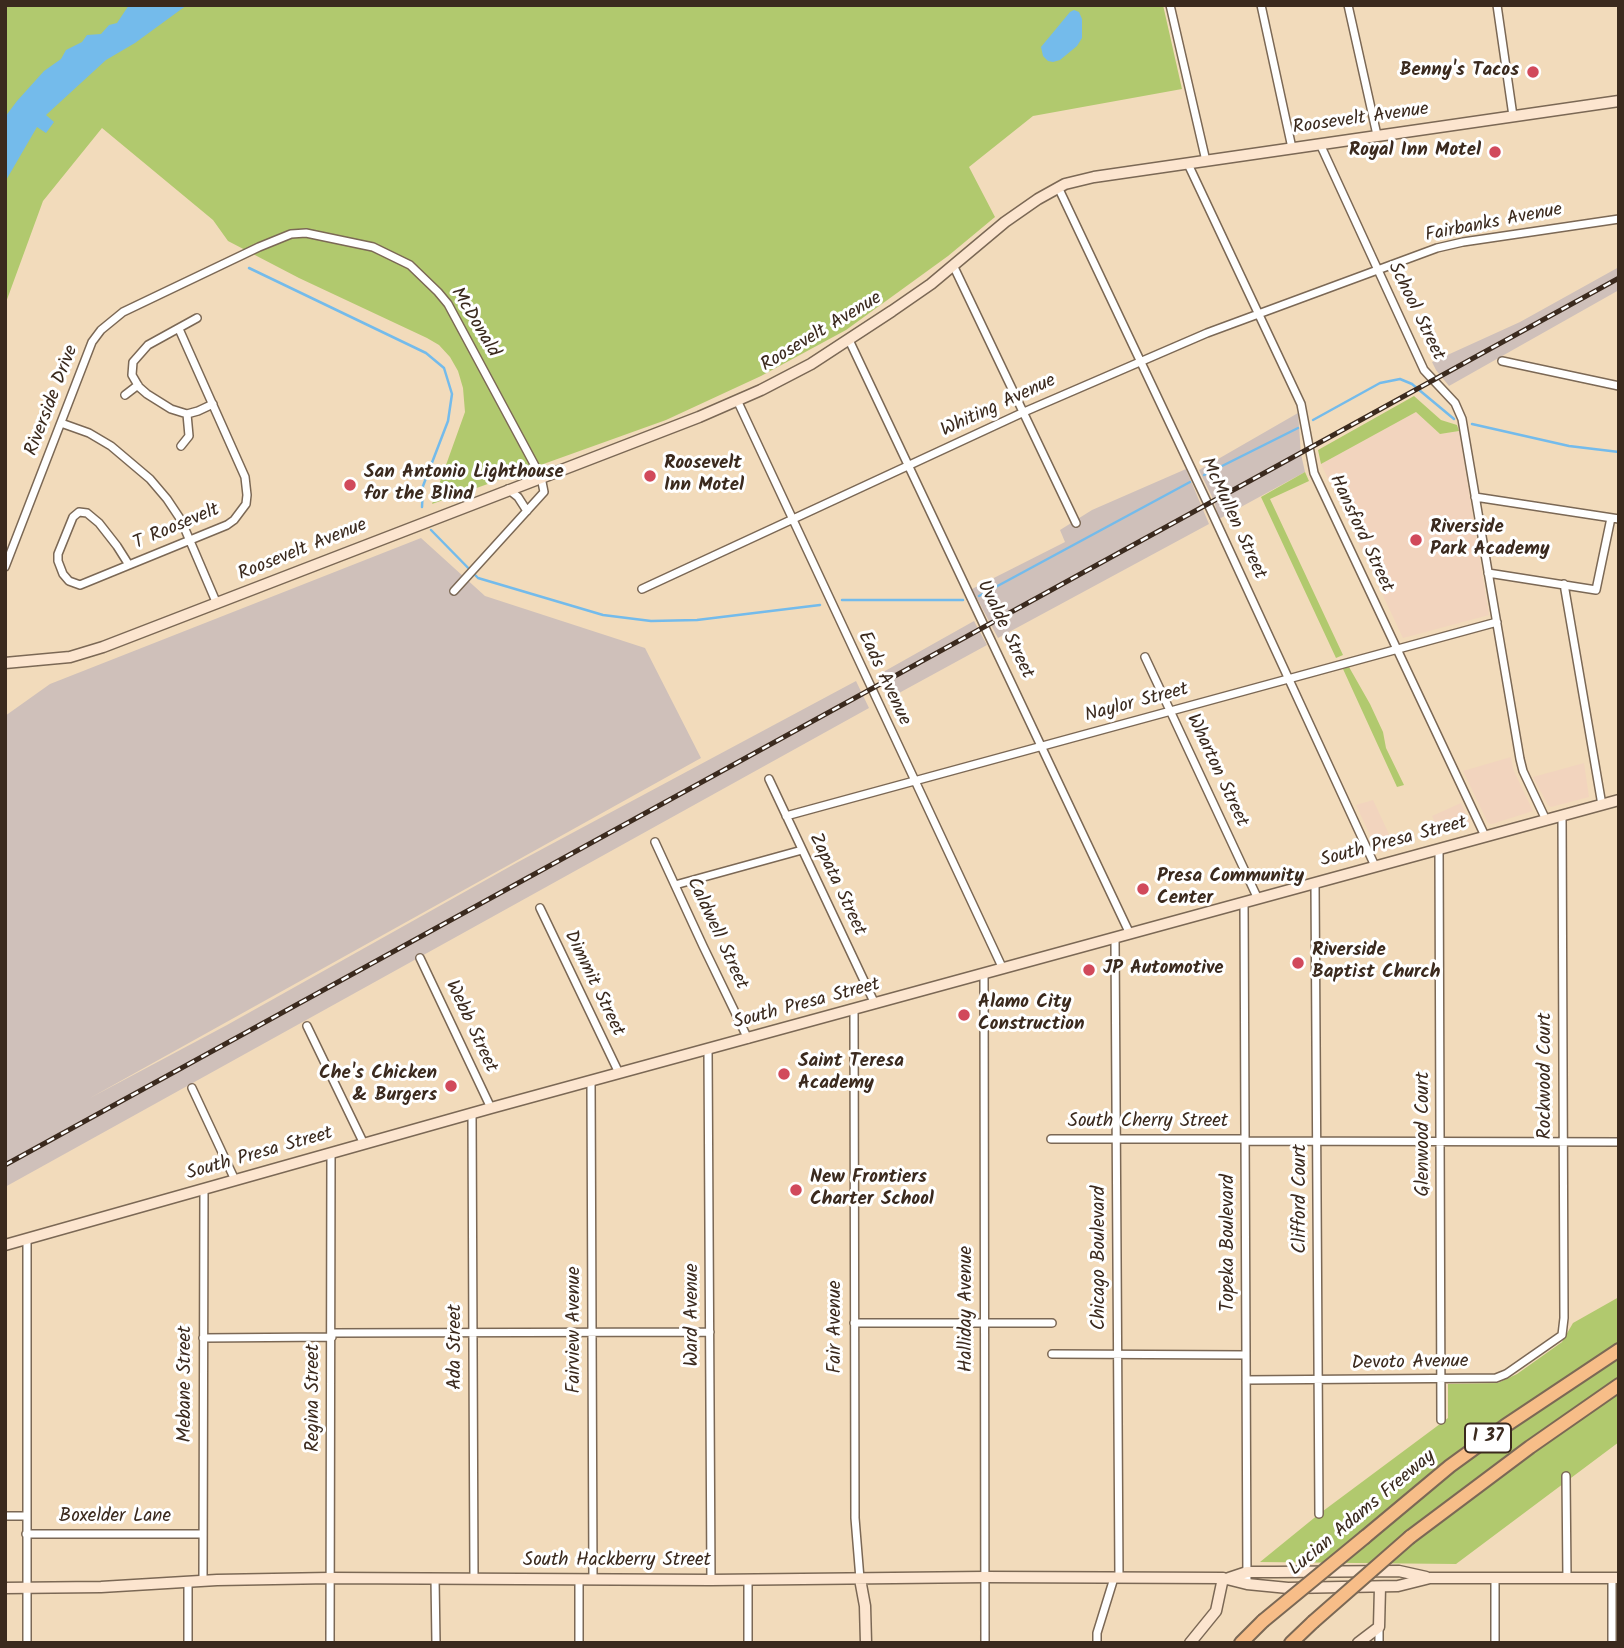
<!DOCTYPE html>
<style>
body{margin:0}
#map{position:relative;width:1624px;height:1648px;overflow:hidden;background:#f2dbbb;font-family:Kalam,sans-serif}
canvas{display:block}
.frame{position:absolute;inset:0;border:7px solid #3b2a1e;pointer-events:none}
</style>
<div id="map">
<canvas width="1624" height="1648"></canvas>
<div class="frame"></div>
</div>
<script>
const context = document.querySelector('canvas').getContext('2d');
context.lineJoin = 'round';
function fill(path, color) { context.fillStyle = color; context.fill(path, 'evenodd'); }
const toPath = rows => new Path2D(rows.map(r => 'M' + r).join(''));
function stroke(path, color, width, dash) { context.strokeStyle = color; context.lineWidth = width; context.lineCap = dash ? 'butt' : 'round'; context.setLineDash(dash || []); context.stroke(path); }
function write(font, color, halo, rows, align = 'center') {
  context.font = font + ' Kalam,sans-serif'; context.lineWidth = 6; context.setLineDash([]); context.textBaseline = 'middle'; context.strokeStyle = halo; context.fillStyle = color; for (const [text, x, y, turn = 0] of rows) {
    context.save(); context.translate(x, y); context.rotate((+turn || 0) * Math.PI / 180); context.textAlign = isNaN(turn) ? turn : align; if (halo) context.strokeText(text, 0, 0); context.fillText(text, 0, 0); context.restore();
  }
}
const built = toPath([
 [1416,412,1440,434,1459,431,1489,615,1403,638,1321,464],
 [1511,757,1513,769,1533,811,1492,824,1488,823,1463,771],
 [1584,763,1589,797,1551,807,1548,805,1533,777],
 [1373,800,1396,849,1382,852,1377,850,1356,805],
 [1461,803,1470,822,1469,826,1441,835,1432,816]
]);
const industrial = toPath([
 [1619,267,1619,290,1449,386,1436,370,1432,362,1520,322],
 [1298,413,1301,454,1305,472,1219,519,1214,501,1199,470],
 [1186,469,1209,524,998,638,972,589,1065,542,1060,530,1092,510],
 [421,538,485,596,645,648,701,758,90,1098,227,1025,518,862,856,681,869,708,5,1187,5,716,50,684],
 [974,621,987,645,888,699,876,676]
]);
const green = toPath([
 [5,5,1163,5,1182,89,1033,116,969,167,995,217,948,256,846,330,761,376,666,420,432,504,465,412,463,388,458,371,450,357,439,345,427,338,299,278,228,241,213,220,102,128,43,201,5,305],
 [1414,396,1441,420,1457,425,1459,431,1440,434,1416,412,1321,464,1318,450],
 [1305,472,1309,481,1270,499,1343,655,1336,658,1261,497],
 [1349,667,1370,704,1383,732,1386,748,1404,785,1397,787,1343,669],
 [1619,1297,1619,1442,1456,1564,1260,1562,1319,1514,1448,1418,1448,1384,1498,1383,1517,1374,1562,1342,1573,1323]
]);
const water = toPath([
 [129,5,187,5,135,43,106,60,46,115,54,122,46,133,37,127,5,182,5,117,17,101,44,71,61,59,66,50,82,42,87,35,101,34,109,25,117,23],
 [1074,10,1079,12,1082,19,1082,38,1077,46,1060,60,1053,62,1048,61,1043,56,1041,47,1070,12]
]);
const stream = toPath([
 [249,268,426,353,444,368,452,394,448,421,423,486,422,507],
 [1313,420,1380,383,1400,379,1412,384,1454,419],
 [1472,424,1569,446,1619,452],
 [1204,475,1298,428],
 [431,530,478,578,603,615,651,621,697,620,820,605],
 [979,596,1190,482],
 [842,600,963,600]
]);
const street = toPath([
 [1170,5,1206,161],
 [1261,5,1292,148],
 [1348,5,1377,135],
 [1497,5,1513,116],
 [1320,144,1424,370,1455,403,1462,419,1520,759,1523,771,1546,820],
 [1188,164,1301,404,1314,473,1485,836],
 [1058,187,1208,504,1375,866],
 [953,265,1076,523],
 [197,318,148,345,133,362,132,375,139,387,147,394,171,409,187,414,198,411,213,404],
 [849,340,1130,934],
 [1502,361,1619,386],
 [125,395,138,385],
 [737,400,1003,969],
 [61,423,89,433,111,446,150,479,167,499,181,520,217,604],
 [181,446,189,436,187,414],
 [508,489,518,497,527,511],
 [1475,497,1619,519],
 [129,565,117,546,99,523,87,513,79,512,73,517,58,554,58,561,63,574,69,581,80,585,227,525,234,520,246,504,247,495,245,477,179,329],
 [5,567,92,342,101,330,123,312,259,247,291,234,306,233,373,247,410,265,438,292,448,304,541,477,544,492,454,591],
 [1488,573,1596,590,1611,518],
 [1564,584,1602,805],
 [642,589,1024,412,1207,333,1437,248,1463,242,1619,219],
 [1145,657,1258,899],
 [769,779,875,1004],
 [786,816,1497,622],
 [655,842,703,946,748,1039],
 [1439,849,1441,1420],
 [1315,883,1319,1514],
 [675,885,802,850],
 [1244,902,1247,1584],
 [540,908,619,1073],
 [1115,939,1119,1578],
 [420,958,491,1108],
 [984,974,985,1643],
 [854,1010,855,1518,860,1579],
 [307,1026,364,1144],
 [708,1050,711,1580],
 [591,1081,593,1579],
 [192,1088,235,1180],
 [472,1114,474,1579],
 [1051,1139,1245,1139],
 [1245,1141,1619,1142],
 [27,1239,27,1643],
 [854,1323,1052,1323],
 [332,1333,710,1332],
 [203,1338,332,1337],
 [1052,1354,1246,1355],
 [1246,1380,1496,1378,1506,1374,1562,1335,1564,1318,1562,816],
 [1566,1476,1567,1579],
 [5,1516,26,1516],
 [26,1534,203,1534],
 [435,1578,436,1643],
 [579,1579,579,1643],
 [1495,1579,1495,1643],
 [203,1580,204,1189],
 [748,1580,748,1643],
 [1379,1627,1379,1643],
 [188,1643,188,1581],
 [330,1643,331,1153],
 [1097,1643,1097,1633,1114,1578],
 [1612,1643,1612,1578]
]);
const secondary = toPath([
 [5,663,70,657,103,647,699,417,761,390,811,364,892,311,931,284,1005,222,1038,199,1065,184,1094,177,1619,101],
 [5,1245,491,1108,1619,800],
 [1229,1578,1247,1572,1275,1572,1399,1571,1426,1577],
 [860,1579,865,1606,866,1643],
 [5,1588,101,1587,217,1580,330,1578,711,1580,985,1577,1223,1578,1247,1584,1288,1588,1398,1586,1430,1578,1619,1578],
 [1190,1643,1216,1611,1223,1578],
 [1358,1643,1379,1627,1380,1587]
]);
const highway = toPath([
 [1365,1537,1450,1466,1505,1426,1619,1350],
 [1410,1537,1530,1447,1619,1385],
 [1241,1643,1263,1621],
 [1291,1643,1313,1622]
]);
const rail = toPath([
 [5,1165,1619,278]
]);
const highwayBridge = toPath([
 [1263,1621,1365,1537],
 [1313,1622,1410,1537]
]);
const markers = [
 [1533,72,7,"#d1495b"],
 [1495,152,7,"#d1495b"],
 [650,476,7,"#d1495b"],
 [350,485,7,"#d1495b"],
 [1416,540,7,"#d1495b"],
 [1143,889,7,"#d1495b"],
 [1298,963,7,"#d1495b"],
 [1089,970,7,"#d1495b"],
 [964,1015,7,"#d1495b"],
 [784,1074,7,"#d1495b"],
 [451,1086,7,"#d1495b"],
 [796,1190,7,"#d1495b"]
];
const shields = [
 [1488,1438,46]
];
const shieldNames = [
 ["I 37",1488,1438]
];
const poiNames = [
 ["Benny's Tacos",1519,72,"right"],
 ["Royal Inn Motel",1481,152,"right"],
 ["Roosevelt",664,465],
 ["Inn Motel",664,487],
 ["San Antonio Lighthouse",364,474],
 ["for the Blind",364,496],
 ["Riverside",1430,529],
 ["Park Academy",1430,551],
 ["Presa Community",1157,878],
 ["Center",1157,900],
 ["Riverside",1312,952],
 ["Baptist Church",1312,974],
 ["JP Automotive",1103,970],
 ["Alamo City",978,1004],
 ["Construction",978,1026],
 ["Saint Teresa",798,1063],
 ["Academy",798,1085],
 ["Che's Chicken",437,1075,"right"],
 ["& Burgers",437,1097,"right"],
 ["New Frontiers",810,1179],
 ["Charter School",810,1201]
];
const streetNames = [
 ["Roosevelt Avenue",1361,120,-8],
 ["Fairbanks Avenue",1494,224,-11],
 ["School Street",1415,312,64],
 ["McDonald",474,323,59],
 ["Roosevelt Avenue",822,333,-31],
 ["Riverside Drive",53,401,-69],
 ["Whiting Avenue",999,407,-25],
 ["McMullen Street",1232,519,65],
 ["T Roosevelt",177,528,-23],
 ["Hansford Street",1360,534,65],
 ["Roosevelt Avenue",303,551,-22],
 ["Uvalde Street",1004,630,64],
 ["Eads Avenue",883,679,65],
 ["Naylor Street",1137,704,-15],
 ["Wharton Street",1216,771,65],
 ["South Presa Street",1394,843,-15],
 ["Zapata Street",836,885,65],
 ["Caldwell Street",716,934,65],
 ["Dimmit Street",593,984,64],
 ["South Presa Street",807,1005,-15],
 ["Webb Street",470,1027,65],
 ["Rockwood Court",1547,1076,-90],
 ["South Cherry Street",1148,1123],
 ["Glenwood Court",1425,1134,-90],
 ["South Presa Street",260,1155,-16],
 ["Clifford Court",1302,1199,-90],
 ["Topeka Boulevard",1230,1243,-90],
 ["Chicago Boulevard",1101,1258,-90],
 ["Halliday Avenue",968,1309,-90],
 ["Ward Avenue",694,1315,-90],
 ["Fair Avenue",837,1327,-90],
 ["Fairview Avenue",576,1330,-90],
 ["Ada Street",457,1347,-90],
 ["Devoto Avenue",1410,1364,-1],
 ["Mebane Street",187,1384,-90],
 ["Regina Street",315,1398,-90],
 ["Lucian Adams Freeway",1363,1514,-40],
 ["Boxelder Lane",115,1518],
 ["South Hackberry Street",617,1562]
];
fill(built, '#f2d4be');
fill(industrial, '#cfc0ba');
fill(green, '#b1c96e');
fill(water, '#74bbeb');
stroke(stream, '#74bbeb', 2.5);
stroke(street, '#7b6855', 10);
stroke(secondary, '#7b6855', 13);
stroke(highway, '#7b6855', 16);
stroke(street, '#fff', 7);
stroke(secondary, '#fce5cf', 10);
stroke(highway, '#f7bd88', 12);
stroke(rail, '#3b2a1e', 5);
stroke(rail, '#fff', 2.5, [8]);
stroke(highwayBridge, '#7b6855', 16, []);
stroke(highwayBridge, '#f7bd88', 12);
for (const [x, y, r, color] of markers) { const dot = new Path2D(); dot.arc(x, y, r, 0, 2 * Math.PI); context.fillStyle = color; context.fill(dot); stroke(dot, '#fff', 2.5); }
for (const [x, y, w] of shields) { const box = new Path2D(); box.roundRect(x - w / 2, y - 14.5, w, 29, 5); context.fillStyle = '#fff'; context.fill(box); stroke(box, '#3b2a1e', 2); }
write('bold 18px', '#3b2a1e', null, shieldNames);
write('bold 19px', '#3b2a1e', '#fff', poiNames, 'left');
write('19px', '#3b2a1e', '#fff', streetNames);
</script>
